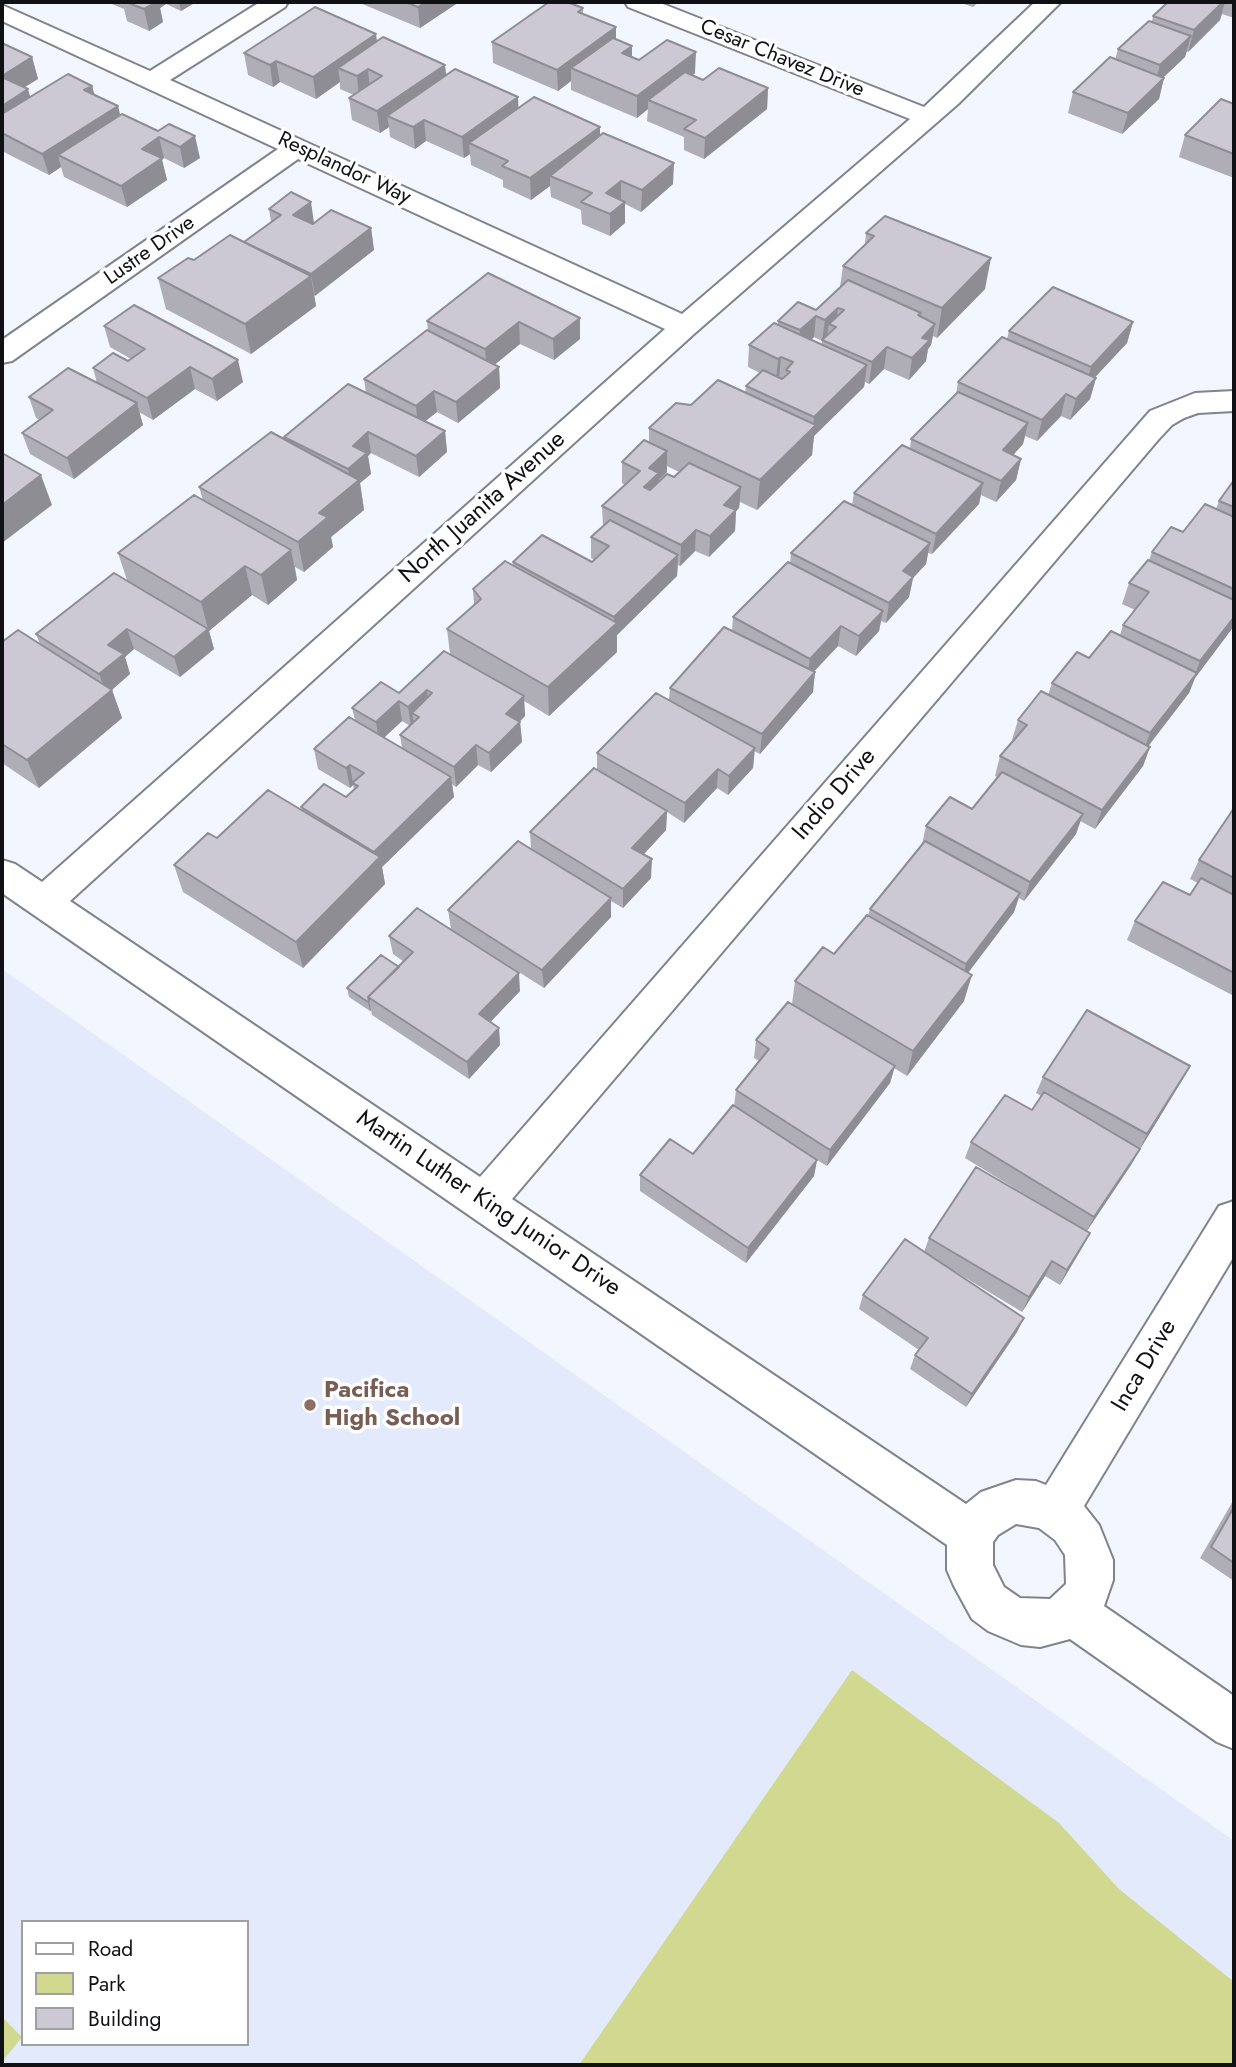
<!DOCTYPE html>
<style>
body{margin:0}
#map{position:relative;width:1236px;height:2067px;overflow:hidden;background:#f2f6fe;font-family:Jost,sans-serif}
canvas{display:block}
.frame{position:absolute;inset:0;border:4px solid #101115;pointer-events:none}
.legend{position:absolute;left:21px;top:1920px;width:228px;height:126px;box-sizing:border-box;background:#fff;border:2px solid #9fa0a1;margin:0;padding:9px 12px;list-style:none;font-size:21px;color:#101115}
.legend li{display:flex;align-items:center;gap:14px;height:35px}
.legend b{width:35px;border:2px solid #9fa0a1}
</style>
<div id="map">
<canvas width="1236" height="2067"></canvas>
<div class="frame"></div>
<ul class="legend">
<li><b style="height:9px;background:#fff"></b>Road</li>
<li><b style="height:19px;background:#d0d98f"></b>Park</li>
<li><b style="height:19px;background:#ccc9d4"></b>Building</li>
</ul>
</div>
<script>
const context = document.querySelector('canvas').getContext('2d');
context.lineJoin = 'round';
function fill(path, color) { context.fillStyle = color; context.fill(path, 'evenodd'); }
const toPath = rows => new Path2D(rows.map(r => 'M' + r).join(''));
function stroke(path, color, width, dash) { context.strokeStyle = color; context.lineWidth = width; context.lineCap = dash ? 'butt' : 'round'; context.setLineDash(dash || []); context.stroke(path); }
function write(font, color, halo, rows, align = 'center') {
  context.font = font + ' Jost,sans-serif'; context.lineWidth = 7; context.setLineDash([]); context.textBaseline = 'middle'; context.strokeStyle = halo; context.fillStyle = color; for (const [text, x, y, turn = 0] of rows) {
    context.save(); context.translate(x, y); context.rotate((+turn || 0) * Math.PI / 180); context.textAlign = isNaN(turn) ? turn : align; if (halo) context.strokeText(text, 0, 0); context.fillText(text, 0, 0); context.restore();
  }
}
const built = toPath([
 [2,969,1234,1841,1234,2065,2,2065],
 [23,1922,247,1922,247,2044,23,2044]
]);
const green = toPath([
 [852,1670,1059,1823,1119,1889,1234,1982,1234,2065,579,2065],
 [2,2017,22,2037,2,2062]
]);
const minor = toPath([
 [260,2,288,2,285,7,170,80,682,314,910,119,628,7,625,2,658,2,924,107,1035,2,1061,2,958,104,695,333,70,901,480,1177,1150,411,1195,393,1234,391,1234,411,1198,413,1184,418,1172,425,1158,440,512,1199,966,1504,981,1492,1016,1480,1036,1481,1046,1485,1219,1206,1234,1201,1234,1256,1084,1506,1099,1525,1113,1560,1113,1580,1104,1606,1234,1696,1234,1749,1217,1742,1070,1639,1040,1647,1021,1645,988,1631,972,1619,954,1586,947,1570,947,1545,2,893,2,860,15,864,42,882,665,329,298,159,12,361,2,363,2,340,278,149,2,21,2,5,150,71,260,2],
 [1016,1524,1039,1528,1055,1540,1065,1555,1066,1584,1050,1599,1020,1598,1004,1587,993,1565,993,1542,998,1535,1016,1524]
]);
const wall = toPath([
 [107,2,196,2,181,11,166,4,160,8,163,22,149,31,127,21,124,9],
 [359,2,459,2,420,28,360,3],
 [958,2,979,2,973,7],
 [1168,2,1234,2,1234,18,1222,14,1220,20,1188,52,1187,51,1185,57,1164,77,1159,99,1122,134,1068,113,1073,92,1115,60,1118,49,1152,21,1153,16],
 [583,8,583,14,616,27,616,39,632,46,632,57,639,60,695,73,693,75,703,80,768,88,767,109,704,159,684,150,684,137,647,121,648,109,637,118,571,90,571,81,558,91,493,63,492,42],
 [377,42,445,65,446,75,519,108,600,135,673,184,641,212,625,204,625,223,610,236,582,224,581,210,551,197,550,186,531,200,503,187,503,180,471,165,470,154,464,158,426,141,415,149,390,137,389,127,380,133,352,120,349,98,354,95,340,89,340,82,316,99,280,82,273,87,248,75,244,53],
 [2,43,32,57,38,79,24,87,30,97,92,86,94,95,118,106,120,115,200,158,184,168,164,158,162,160,167,180,127,207,64,177,61,167,49,175,2,151],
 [1234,104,1234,178,1179,157,1185,135],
 [269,209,314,223,371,228,374,250,314,296,316,306,251,354,166,309,158,278,244,242,271,222],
 [866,233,985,289,937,338,933,336,931,345,928,349,926,361,909,380,884,369,869,384,865,382,864,387,814,436,812,455,757,510,740,502,739,508,736,511,735,531,709,557,695,551,680,566,678,565,677,576,617,635,617,652,549,716,524,701,525,716,520,722,522,742,491,772,478,765,456,787,452,784,454,797,382,867,385,884,303,968,183,892,174,865,217,838,302,810,301,807,346,797,354,790,353,785,350,788,318,769,314,749,355,720,352,708,399,693,450,654,447,629,474,605,473,589,513,566,513,562,592,562,594,560,591,558,591,537,603,526,602,506,625,485,622,483,622,462,649,443,649,428,691,405,745,393,746,386,760,373,748,367,749,345,778,324,778,321,816,310,840,287,843,266,865,244],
 [814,337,822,341,822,345,811,340],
 [667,466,679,472,674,477,659,482,659,480,667,472],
 [402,721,410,726,400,735,402,748,384,738],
 [580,318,580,339,554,360,520,344,494,365,499,367,500,388,458,423,437,412,425,421,445,431,447,452,419,477,371,453,368,456,371,474,360,483,364,510,331,537,333,547,304,572,295,567,297,580,268,605,252,595,209,631,214,649,180,677,134,649,125,657,130,674,112,690,122,718,39,788,2,763,2,642,40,644,36,634,127,580,118,553,203,500,199,487,285,440,284,437,366,393,364,379,428,331,427,321],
 [1133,322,1127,343,1095,377,1096,378,1090,399,1070,420,1061,416,1037,441,1025,436,1023,444,1013,455,1021,459,1016,480,996,502,981,495,979,504,932,554,928,553,926,564,913,578,909,597,886,623,881,621,879,631,856,656,838,646,814,671,815,672,813,692,760,754,754,751,753,768,728,795,717,788,684,823,667,812,666,830,644,854,651,878,623,908,611,901,611,917,544,988,451,929,448,910,531,849,530,832,597,770,597,753,669,700,670,688,732,631,733,617,790,564,791,553,852,505,854,493,910,449,911,439,956,394,958,382,1007,339,1009,331],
 [104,326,243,382,217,401,195,389,153,420,139,412,143,425,74,479,30,454,22,433,40,420,36,418,29,397,97,383,93,368,128,361,131,359,110,347],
 [1234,480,1234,626,1195,678,1189,693,1148,746,1150,747,1143,766,1095,829,1080,821,1076,834,1024,901,1019,898,1014,912,968,973,964,1001,907,1076,894,1068,890,1083,827,1166,817,1160,814,1176,746,1263,640,1191,640,1175,693,1154,734,1106,736,1090,759,1061,754,1058,756,1040,792,1004,795,981,834,954,868,916,870,909,922,845,926,826,972,809,998,777,995,776,1000,756,1013,741,1012,740,1018,720,1048,695,1052,683,1120,635,1123,625,1135,610,1122,604,1129,583,1149,560,1152,552,1183,532,1216,509,1219,501],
 [1234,808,1234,996,1127,940,1135,921,1190,895,1198,883,1190,879,1199,860],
 [389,936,520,991,490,1022,499,1028,500,1045,469,1079,372,1015,371,1010,370,1011,349,997,347,988,399,967,404,962,393,954],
 [1190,1066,1181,1082,1140,1149,1131,1165,1087,1231,1090,1233,1060,1285,1045,1276,1022,1312,941,1263,1017,1332,966,1407,910,1369,915,1355,919,1350,859,1309,863,1295,924,1252,929,1238,1047,1208,965,1158,971,1142,1032,1110,1041,1096,1036,1093,1043,1077],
 [1234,1499,1234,1581,1200,1558]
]);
const shadedWall = toPath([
 [157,2,165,2,166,4,160,8,163,22,149,31,144,9],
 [179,2,196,2,181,11],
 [426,2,459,2,420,28,418,7],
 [1223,2,1225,2,1220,20,1188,52,1194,30],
 [616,27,616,48,571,68,571,81,558,91,557,70],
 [376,34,379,55,338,68,340,82,316,99,313,77],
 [1191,36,1185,57,1154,86,1160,65],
 [632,46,632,67,622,53],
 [696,52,695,73,656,103,648,100,648,109,637,118,637,96],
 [32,57,38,79,7,98,2,81,2,76],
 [276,61,280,82,273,87,270,65],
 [445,65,447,86,387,116,389,127,380,133,377,111],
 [368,69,370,90,359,98,357,76],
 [1164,78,1159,99,1122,134,1128,113],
 [92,86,98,107,84,90],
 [768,88,767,109,704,159,705,138],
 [28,89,34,111,2,131,2,106],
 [518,97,519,118,469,143,470,154,464,158,462,137],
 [118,106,123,128,58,155,61,167,49,175,42,154],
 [424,120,426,141,415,149,413,127],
 [600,127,600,148,550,176,550,186,531,200,530,178],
 [195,136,200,158,184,168,180,147],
 [159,137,164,158,162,160,167,180,127,207,121,186,142,149],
 [674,163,673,184,641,212,642,190],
 [621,181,621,203,606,193],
 [311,202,314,223,297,236,293,215],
 [625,202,625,223,610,236,610,214],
 [371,228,374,250,315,296,311,274],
 [991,258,985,289,937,338,942,308],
 [311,276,316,306,251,354,245,324],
 [838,308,836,327,829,324,827,336,822,341,825,320],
 [816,316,814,337,798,352,800,330],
 [580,318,580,339,554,360,553,339],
 [519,322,520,344,487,371,485,349],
 [1133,322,1127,343,1085,388,1091,367],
 [935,324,931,345,928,349,926,361,909,380,912,358,922,338],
 [887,347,884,369,869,384,872,362],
 [781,357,779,378,776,380,778,359],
 [238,360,243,382,217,401,212,379],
 [867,365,864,387,814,436,812,455,757,510,760,480,813,428,814,417],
 [190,367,195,389,153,420,147,398],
 [499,367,500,388,458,423,456,402],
 [1096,378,1090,399,1070,420,1076,399],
 [434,391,437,412,418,427,416,406],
 [1066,394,1061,416,1037,441,1042,420],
 [137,403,143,425,74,479,67,458],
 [1028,423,1023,444,998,472,1003,450],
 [445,431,447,452,419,477,416,456],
 [368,432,371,453,368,456,371,474,360,483,364,510,331,537,333,547,304,572,298,542,319,513,351,487,348,469,353,446],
 [667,451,667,472,659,480,658,494,644,487,649,468],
 [1021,459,1016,480,996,502,1001,481],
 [41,475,52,505,2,543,2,505],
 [983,483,979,504,932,554,936,534],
 [741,487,739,508,736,511,735,531,709,557,710,536,724,505],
 [696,530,695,551,680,566,681,545],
 [930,543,926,564,913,578,909,597,886,623,889,603,903,571],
 [291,550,297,580,268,605,261,575],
 [678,555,677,576,617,635,617,652,549,716,548,687,614,625,614,617],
 [245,566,252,595,209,631,214,649,180,677,174,657,208,629,201,602],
 [883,611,879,631,856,656,859,636],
 [1234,617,1234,626,1195,678,1189,693,1143,753,1150,733,1194,677,1200,661],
 [841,626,838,646,807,679,810,659],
 [127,629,134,649,125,657,130,674,107,694,99,674,108,645],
 [815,672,813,692,760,754,762,734],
 [112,690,122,718,39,788,27,760],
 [427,690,429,710,419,717,412,713,414,724,411,726,408,707],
 [524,696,525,716,507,733,506,714],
 [399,701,402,721,379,742,376,722],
 [520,722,522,742,491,772,489,753],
 [476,745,478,765,456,787,454,767],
 [1150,747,1143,766,1095,829,1102,810],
 [755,748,753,768,728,795,729,776],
 [350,765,353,784,352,783,353,785,350,788,346,768],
 [718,769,717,788,684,823,685,803],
 [451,777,454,797,382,867,385,884,303,968,296,942,376,862,374,852],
 [667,811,666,830,632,867,632,848],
 [1083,814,1076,834,1024,901,1030,882],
 [652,859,651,878,623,908,623,889],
 [1020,893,1014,912,961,982,966,964],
 [611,898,611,917,544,988,542,970],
 [519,973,520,991,481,1032,479,1014],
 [972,975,964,1001,907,1076,913,1051],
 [369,1001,371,1010,370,1011,368,1002],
 [499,1028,500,1045,469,1079,467,1062],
 [895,1066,890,1083,827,1166,830,1150],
 [1190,1066,1181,1082,1139,1151,1147,1134],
 [1140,1149,1131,1165,1086,1232,1094,1217],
 [817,1160,814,1176,746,1263,748,1248],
 [1090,1233,1082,1248,1060,1285,1067,1270],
 [1052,1261,1045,1276,1022,1312,1029,1297],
 [1024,1318,1017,1332,966,1407,972,1394]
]);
const building = toPath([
 [126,2,157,2,144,9,126,2],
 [405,2,426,2,418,7,405,2],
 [549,2,567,2,583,8,578,12,616,27,557,70,492,42,549,2],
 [1168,2,1223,2,1194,30,1153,16,1168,2],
 [315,7,376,34,313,77,276,61,270,65,244,53,315,7],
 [1149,21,1191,36,1160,65,1118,49,1149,21],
 [383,37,445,65,377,111,349,98,382,76,368,69,357,76,338,68,383,37],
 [613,38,632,46,622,53,639,60,667,40,696,52,637,96,571,68,613,38],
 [2,43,32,57,2,76,2,43],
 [1110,57,1164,78,1128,113,1073,92,1110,57],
 [719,68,768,88,705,138,684,129,696,120,648,100,685,72,703,80,719,68],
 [455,69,518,97,462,137,424,120,413,127,387,116,455,69],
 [68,74,92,86,84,90,118,106,42,154,2,133,2,114,68,74],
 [2,77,28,89,2,106,2,77],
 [534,97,600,127,530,178,502,166,508,161,469,143,534,97],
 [1221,99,1234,104,1234,154,1185,135,1221,99],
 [122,114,158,131,169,124,195,136,180,147,159,137,142,149,162,158,121,186,58,155,122,114],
 [603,133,674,163,642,190,621,181,606,193,625,202,610,214,581,202,592,193,550,176,603,133],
 [291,192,311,202,293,215,313,224,331,210,371,228,311,274,244,242,281,215,269,209,291,192],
 [885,216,991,258,942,308,843,266,874,236,866,233,885,216],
 [230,235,311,276,245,324,158,278,188,258,194,260,230,235],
 [488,273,580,318,553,339,519,322,485,349,427,321,488,273],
 [848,280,921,313,918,315,935,324,922,338,930,340,912,358,887,347,872,362,822,340,836,327,829,324,844,310,838,308,825,320,816,316,800,330,778,321,798,302,816,310,848,280],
 [1053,287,1133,322,1091,367,1009,331,1053,287],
 [134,305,238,360,212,379,190,367,147,398,93,368,113,353,128,361,145,349,104,326,134,305],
 [774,323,867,365,814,417,746,386,763,370,782,379,790,372,786,370,793,362,781,357,778,359,749,345,774,323],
 [427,330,499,367,456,402,434,391,416,406,364,379,427,330],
 [1002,337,1096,378,1076,399,1066,394,1042,420,958,382,1002,337],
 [68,368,137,403,67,458,22,433,53,410,29,397,68,368],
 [718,380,816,425,760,480,649,428,676,403,691,405,718,380],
 [348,384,445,431,416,456,368,432,353,446,367,453,348,469,284,437,348,384],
 [958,392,1028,423,1003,450,1021,459,1001,481,911,439,958,392],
 [271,432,359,480,319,513,328,517,298,542,199,487,271,432],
 [644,440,667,451,649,468,659,473,644,487,650,490,667,474,674,477,689,463,741,487,724,505,736,510,710,536,696,530,681,545,602,506,640,471,622,462,644,440],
 [902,445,983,483,936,534,854,493,902,445],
 [2,453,41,475,2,505,2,453],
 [1234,480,1234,507,1219,501,1234,480],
 [194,495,291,550,261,575,245,566,201,602,118,553,194,495],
 [844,501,930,543,903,571,913,577,889,603,791,553,844,501],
 [1205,504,1234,517,1234,589,1152,552,1171,527,1183,532,1205,504],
 [610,520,678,555,614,617,513,562,542,535,592,562,609,546,591,537,610,520],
 [1148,560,1234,600,1234,617,1200,661,1123,625,1149,592,1129,583,1148,560],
 [505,561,617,623,548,687,447,629,481,599,473,589,505,561],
 [788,562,883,611,859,636,841,626,810,659,733,617,788,562],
 [114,573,208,629,174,657,127,629,108,645,124,654,99,674,36,634,114,573],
 [724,627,815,672,762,734,670,688,724,627],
 [18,630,112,690,27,760,2,744,2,642,18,630],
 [1111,631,1197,673,1150,733,1052,683,1077,652,1089,658,1111,631],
 [444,651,524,696,506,714,520,722,489,753,476,745,454,767,400,735,419,717,412,713,432,693,427,690,408,707,399,701,376,722,352,708,381,682,399,693,444,651],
 [1041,691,1150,747,1102,810,1000,756,1027,725,1018,720,1041,691],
 [656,693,755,748,729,776,718,769,685,803,597,753,656,693],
 [349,717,451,777,374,852,301,807,324,784,346,797,358,786,352,783,364,773,350,765,346,768,314,749,349,717],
 [594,768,667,811,632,848,652,859,623,889,530,832,594,768],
 [1002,772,1083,814,1030,882,926,826,950,797,972,809,1002,772],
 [268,790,380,857,296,942,174,865,208,833,217,838,268,790],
 [1234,808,1234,878,1199,860,1234,808],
 [518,841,611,898,542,970,448,910,518,841],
 [925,841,1020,893,966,964,870,909,925,841],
 [1201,878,1234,895,1234,973,1135,921,1163,882,1190,895,1201,878],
 [417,908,519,973,479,1014,499,1028,467,1062,368,997,413,952,389,936,417,908],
 [867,915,972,975,913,1051,795,981,823,947,834,954,867,915],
 [381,955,399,967,368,997,369,1001,368,1002,347,988,381,955],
 [788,1002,895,1066,830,1150,736,1090,769,1049,756,1040,788,1002],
 [1087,1010,1190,1066,1147,1134,1043,1077,1087,1010],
 [1044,1092,1140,1149,1094,1217,971,1142,1005,1095,1032,1110,1044,1092],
 [733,1105,817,1160,748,1248,640,1175,670,1139,693,1154,733,1105],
 [976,1167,1090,1233,1067,1270,1052,1261,1029,1297,929,1238,976,1167],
 [905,1239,1024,1318,972,1394,915,1355,928,1338,863,1295,905,1239],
 [1234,1507,1234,1563,1211,1547,1234,1507]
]);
const markers = [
 [310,1405,7,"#8d6e63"]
];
const farStreetnames = [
 ["Cesar Chavez Drive",782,59,22],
 ["Resplandor Way",344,169,25],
 ["Lustre Drive",150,251,-35]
];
const streetNames = [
 ["North Juanita Avenue",483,508,-42],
 ["Indio Drive",835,795,-49],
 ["Martin Luther King Junior Drive",488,1204,34],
 ["Inca Drive",1145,1366,-59]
];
const educationNames = [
 ["Pacifica",324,1391],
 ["High School",324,1419]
];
fill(built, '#e2eafb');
fill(green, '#d0d98f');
stroke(minor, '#7f838c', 4);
fill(minor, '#fff');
fill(wall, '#afadb6');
fill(shadedWall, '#8f8d94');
fill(building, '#ccc9d4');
stroke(building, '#8f8d94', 2);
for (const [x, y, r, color] of markers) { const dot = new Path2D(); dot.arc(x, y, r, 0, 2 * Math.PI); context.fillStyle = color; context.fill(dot); stroke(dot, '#fff', 2.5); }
write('21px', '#101115', '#fff', farStreetnames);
write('24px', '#101115', '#fff', streetNames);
write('bold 24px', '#785e54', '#fff', educationNames, 'left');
</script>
